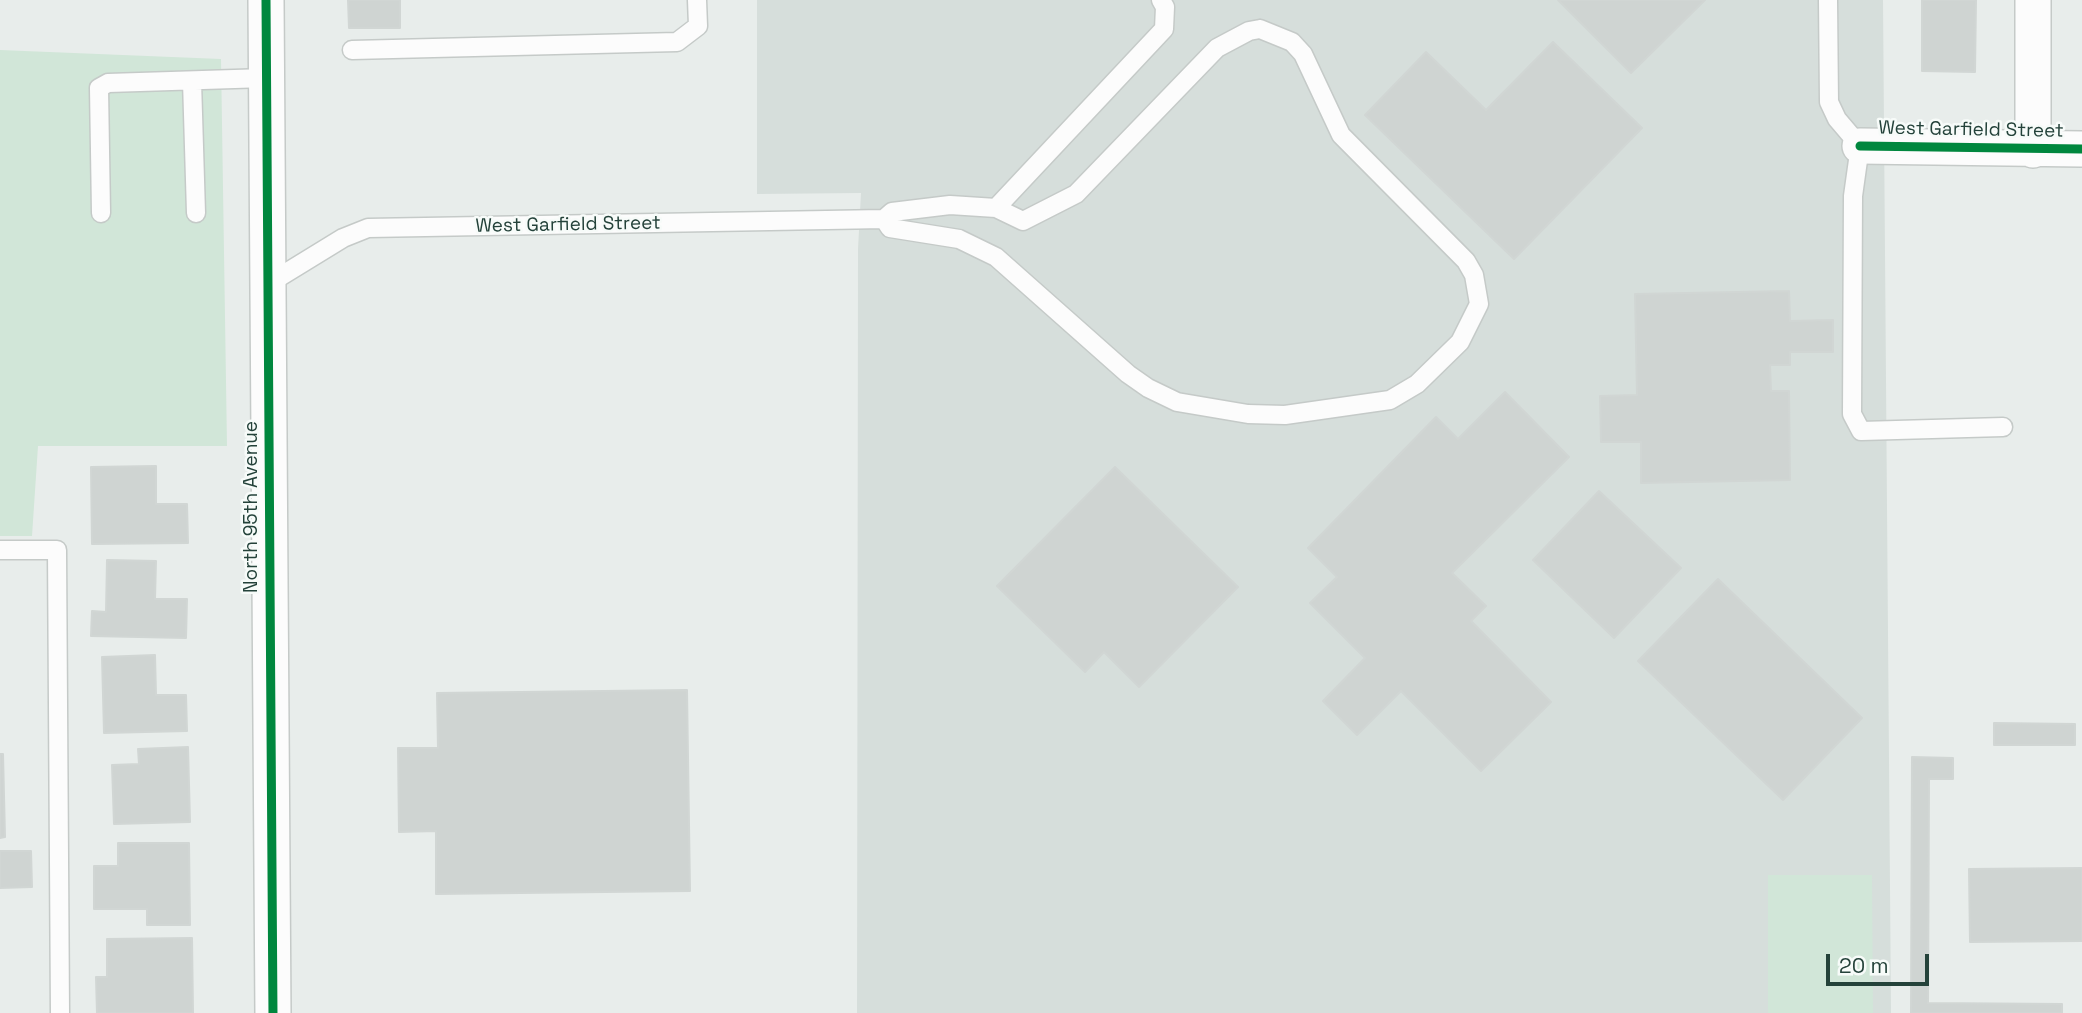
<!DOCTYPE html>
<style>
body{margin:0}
#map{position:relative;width:2082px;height:1013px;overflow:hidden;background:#e8edeb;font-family:"Space Grotesk",sans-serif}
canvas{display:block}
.scale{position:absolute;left:1826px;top:954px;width:103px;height:32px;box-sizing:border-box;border:4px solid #24423a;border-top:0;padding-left:9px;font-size:21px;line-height:24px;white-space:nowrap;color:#24423a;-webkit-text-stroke:5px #f7fbf9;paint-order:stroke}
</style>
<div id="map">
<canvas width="2082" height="1013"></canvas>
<div class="scale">20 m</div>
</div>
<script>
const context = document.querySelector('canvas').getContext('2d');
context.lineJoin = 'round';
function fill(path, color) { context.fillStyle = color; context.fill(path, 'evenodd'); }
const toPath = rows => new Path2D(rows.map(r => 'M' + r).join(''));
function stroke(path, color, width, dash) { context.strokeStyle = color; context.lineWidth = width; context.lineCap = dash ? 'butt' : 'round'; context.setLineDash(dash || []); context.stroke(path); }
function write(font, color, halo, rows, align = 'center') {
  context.font = font + ' "Space Grotesk",sans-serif'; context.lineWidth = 5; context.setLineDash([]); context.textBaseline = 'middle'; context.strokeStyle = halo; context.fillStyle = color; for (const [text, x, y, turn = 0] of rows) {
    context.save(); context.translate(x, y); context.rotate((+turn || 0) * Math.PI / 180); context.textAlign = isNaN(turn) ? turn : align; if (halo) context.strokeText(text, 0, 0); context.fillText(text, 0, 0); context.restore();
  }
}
const built = toPath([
 [757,0,1883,0,1891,1013,857,1013,858,249,861,193,757,194]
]);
const green = toPath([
 [0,50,221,59,227,446,38,446,32,536,0,536],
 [1768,875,1872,875,1873,1013,1768,1013]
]);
const building = toPath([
 [348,0,400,0,400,28,349,28,348,0],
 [1558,0,1705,0,1631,73,1558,0],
 [1922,0,1976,0,1975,72,1922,71,1922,0],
 [1553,42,1642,128,1514,259,1365,115,1426,52,1486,110,1553,42],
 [1789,291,1790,321,1833,320,1833,352,1790,352,1790,365,1770,365,1771,391,1789,391,1790,480,1641,483,1641,442,1601,442,1600,396,1637,395,1635,294,1789,291],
 [1505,392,1569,457,1452,573,1486,606,1471,621,1551,702,1481,771,1401,691,1357,735,1323,701,1365,658,1310,603,1337,577,1308,548,1436,417,1458,439,1505,392],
 [156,466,156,504,187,504,188,543,92,544,91,467,156,466],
 [1115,467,1238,587,1139,687,1104,652,1085,672,997,586,1115,467],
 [1599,491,1681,568,1614,638,1533,560,1599,491],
 [107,560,156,561,155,599,187,599,186,638,91,636,92,611,106,612,107,560],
 [1718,579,1862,718,1783,800,1638,661,1718,579],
 [155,655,156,695,186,695,187,731,104,733,102,657,155,655],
 [687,690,690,891,436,894,436,831,399,832,398,748,438,748,437,693,687,690],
 [1994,723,2075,724,2075,745,1994,745,1994,723],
 [188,747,190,822,114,824,112,765,139,764,138,749,188,747],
 [0,754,3,754,5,837,0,838,0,754],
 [1912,757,1953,758,1953,779,1929,779,1928,1003,2062,1004,2062,1013,1911,1013,1912,757],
 [118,843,189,843,190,925,147,925,147,909,94,909,94,866,118,866,118,843],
 [0,851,31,851,32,887,0,888,0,851],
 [2082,868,2082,941,1970,942,1969,869,2082,868],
 [192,938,193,1013,97,1013,96,977,107,977,107,939,192,938]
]);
const lane = toPath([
 [1828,0,1829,102,1837,119,1860,146,1853,196,1852,414,1861,431,2003,427],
 [1260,29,1292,42,1303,54,1341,135,1466,261,1474,275,1479,304,1460,342,1417,384,1390,400,1285,415,1248,414,1177,402,1148,388,1128,374,996,257,959,239,890,228,884,219,892,212,950,205,996,208,1023,221,1076,194,1217,48,1249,31,1260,29],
 [352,50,677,42,698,26,697,0],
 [192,81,196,213],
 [996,208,1164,29,1165,7,1161,0],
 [101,213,99,88,108,83,266,78],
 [268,284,343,238,368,228,884,219],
 [0,550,57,550,60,1013]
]);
const street = toPath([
 [266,0,273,1013],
 [1860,146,2082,149],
 [2033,150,2033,0]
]);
const cycleway = toPath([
 [266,0,273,1013],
 [1860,146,2082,149]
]);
const streetNames = [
 ["West Garfield Street",1971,130,1],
 ["West Garfield Street",568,225,-1],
 ["North 95th Avenue",252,507,-90]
];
fill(built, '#d6dedb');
fill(green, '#d1e6d8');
fill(building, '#cfd4d2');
stroke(building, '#d1d6d4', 2);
stroke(lane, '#c5cac8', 21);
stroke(street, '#c5cac8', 38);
stroke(lane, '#fcfcfc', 18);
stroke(street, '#fcfcfc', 35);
stroke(cycleway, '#00873e', 9);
write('19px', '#24423a', '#f7fbf9', streetNames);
</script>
